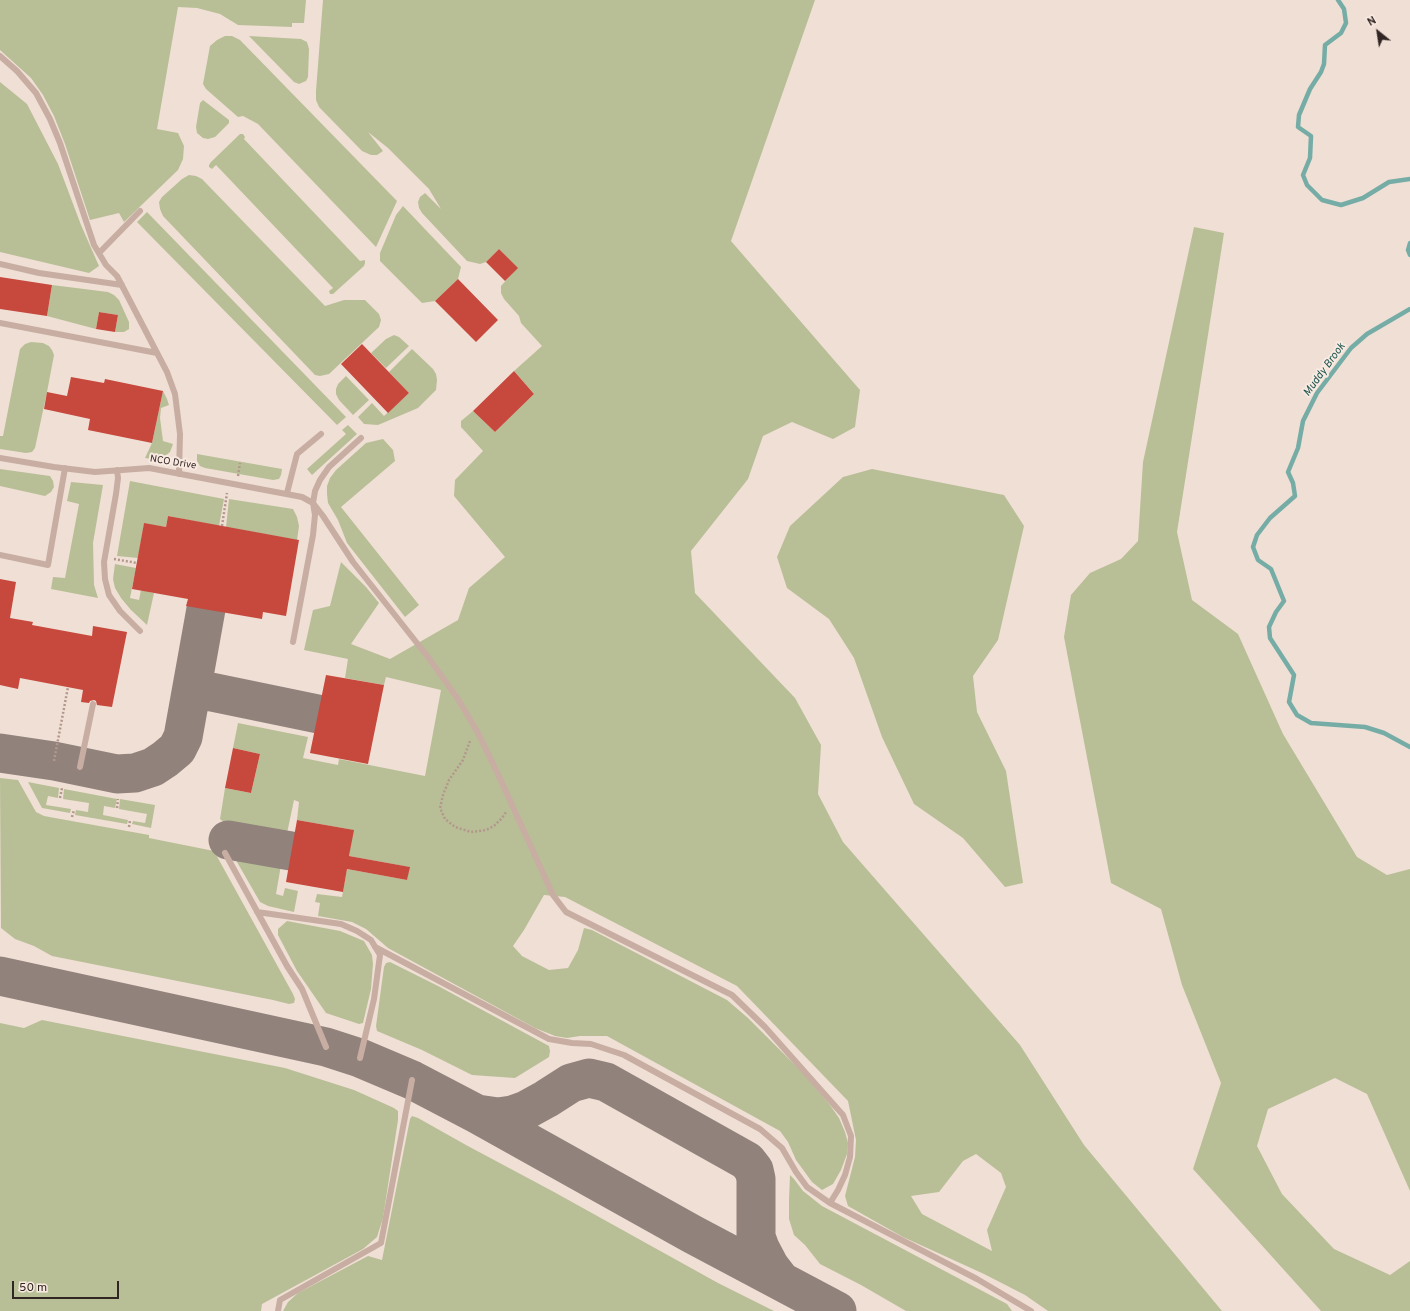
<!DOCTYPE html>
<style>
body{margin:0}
#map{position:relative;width:1410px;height:1311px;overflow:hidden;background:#f0dfd5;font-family:Overpass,sans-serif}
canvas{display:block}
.north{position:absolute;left:1358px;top:12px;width:40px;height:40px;-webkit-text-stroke:3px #f8eae1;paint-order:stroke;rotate:330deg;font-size:11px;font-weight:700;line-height:16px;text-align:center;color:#322624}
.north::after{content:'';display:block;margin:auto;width:14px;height:18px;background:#322624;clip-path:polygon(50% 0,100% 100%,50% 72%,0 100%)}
.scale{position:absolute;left:12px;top:1281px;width:107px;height:18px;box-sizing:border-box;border:2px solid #322624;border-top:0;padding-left:5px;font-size:12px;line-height:14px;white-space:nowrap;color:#322624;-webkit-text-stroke:3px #f8eae1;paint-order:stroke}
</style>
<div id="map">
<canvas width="1410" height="1311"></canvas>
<div class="north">N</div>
<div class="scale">50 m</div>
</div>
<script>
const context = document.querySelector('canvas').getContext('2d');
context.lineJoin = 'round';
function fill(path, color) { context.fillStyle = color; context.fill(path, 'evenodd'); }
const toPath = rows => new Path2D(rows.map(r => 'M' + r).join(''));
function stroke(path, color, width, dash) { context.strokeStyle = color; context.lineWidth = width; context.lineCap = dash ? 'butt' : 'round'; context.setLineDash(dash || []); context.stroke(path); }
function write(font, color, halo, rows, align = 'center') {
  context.font = font + ' Overpass,sans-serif'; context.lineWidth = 4; context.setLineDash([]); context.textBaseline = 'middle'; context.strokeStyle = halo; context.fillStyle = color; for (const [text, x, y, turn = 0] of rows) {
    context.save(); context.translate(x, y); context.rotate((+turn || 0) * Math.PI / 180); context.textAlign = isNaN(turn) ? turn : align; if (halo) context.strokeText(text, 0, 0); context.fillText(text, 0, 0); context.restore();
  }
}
const green = toPath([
 [0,0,306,0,304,23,292,23,292,27,238,25,220,14,197,8,178,7,157,129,178,133,184,146,183,159,178,170,124,222,119,213,90,220,65,144,54,116,43,95,31,78,0,50],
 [323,0,815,0,731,241,860,390,855,427,833,439,792,422,763,436,748,479,691,551,695,593,795,698,821,745,818,794,843,842,1020,1045,1084,1145,1222,1311,1048,1311,1025,1295,984,1274,903,1237,848,1206,845,1196,855,1157,856,1140,848,1101,737,986,565,897,544,895,524,930,513,946,522,956,549,970,568,968,578,950,584,928,592,930,727,1000,748,1018,804,1074,830,1105,839,1118,845,1132,848,1143,847,1154,841,1170,833,1184,822,1190,812,1182,796,1160,788,1142,780,1131,607,1036,580,1036,567,1038,555,1036,535,1028,388,948,366,929,352,922,318,916,320,903,315,902,317,894,342,897,347,869,407,880,409,867,349,856,353,830,297,820,299,802,294,800,286,838,231,828,220,819,225,788,251,793,260,754,233,748,238,723,308,737,303,758,338,765,339,759,425,776,441,690,386,677,384,685,345,678,348,659,304,650,313,610,330,606,341,562,366,587,379,603,351,644,390,659,458,620,469,588,505,557,454,496,455,480,483,451,461,427,461,421,473,411,495,432,534,394,514,371,542,346,521,323,519,316,504,299,501,293,501,286,517,268,499,249,486,262,480,264,467,261,422,213,419,208,418,202,420,197,425,193,441,209,429,189,388,148,368,132,383,151,377,155,371,155,362,151,319,107,316,100,316,91],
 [976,1154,1001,1173,1006,1187,987,1230,992,1251,922,1214,911,1196,939,1192,963,1161],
 [225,36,232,36,240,40,397,201,376,247,258,124,243,116,238,117,206,89,203,84,210,46,217,40],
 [249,36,301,39,307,42,309,49,308,77,306,81,299,84,294,82],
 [0,82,27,104,58,164,81,225,99,266,89,273,0,252],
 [203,100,229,120,229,123,215,137,208,139,203,138,197,133,196,127,200,103],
 [240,134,243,134,245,137,244,139,360,261,365,260,365,263,364,266,333,294,330,294,329,291,333,288,216,165,212,169,209,167,209,165,211,162],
 [189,175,196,176,202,179,325,306,344,300,365,300,379,314,381,320,379,327,329,374,320,376,315,375,163,216,160,209,159,202,162,197,182,179],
 [403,206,461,267,458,279,435,301,422,303,380,261,380,253,396,215],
 [147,212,346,417,337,425,137,222],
 [1194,227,1224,233,1177,532,1192,600,1238,634,1283,734,1357,857,1387,875,1410,869,1410,1191,1367,1094,1335,1078,1268,1109,1257,1146,1282,1194,1334,1249,1390,1275,1410,1261,1410,1311,1321,1311,1193,1169,1221,1083,1182,985,1161,909,1111,883,1064,637,1071,595,1090,573,1121,559,1138,541,1143,462],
 [52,285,108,292,114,295,119,300,129,322,129,329,124,332,115,332,118,315,99,312,96,329,47,316],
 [394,335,399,337,409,346,386,368,371,353,386,339],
 [31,342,43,343,49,346,52,350,54,355,47,392,35,448,32,452,26,453,0,449,0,436,3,436,20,349,25,344],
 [412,349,433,369,436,374,437,380,436,390,418,408,378,425,364,424,358,417,372,403,384,416,409,393,389,372],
 [346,376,369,400,353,415,339,400,336,394,336,389,338,384],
 [163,391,167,399,169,405,161,408,160,418,163,441,173,444,170,452,160,460,145,458,152,443],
 [348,425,357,434,312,475,307,469,346,434,342,430],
 [383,439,393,450,395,461,341,507,419,605,405,617,347,543,338,520,328,503,327,494,327,486,330,478,336,470,366,443],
 [197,454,282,469,281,475,279,479,273,480,205,468,200,466,197,461],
 [0,469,50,476,53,481,54,487,51,492,45,496,0,486],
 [872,469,1004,495,1024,526,998,640,973,676,977,712,1006,771,1023,883,1005,887,963,838,914,804,882,737,854,658,829,619,787,588,777,557,790,526,843,477],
 [130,481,224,499,219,526,168,516,166,527,144,524,138,558,117,556],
 [71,482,103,485,93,543,94,585,98,598,51,589,53,577,65,578,79,504,67,501],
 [229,499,293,509,297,517,299,526,297,540,226,527],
 [115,564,136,568,130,598,139,600,141,590,154,593,147,625,131,610,121,598,115,588,113,579],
 [0,778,18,780,36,812,44,816,149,835,149,838,214,851,293,994,295,999,294,1003,289,1004,273,1000,52,956,34,946,15,939,1,928],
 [28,782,59,788,58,798,48,796,46,805,71,809,70,813,42,808],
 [64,789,117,799,115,808,104,806,103,815,128,820,127,824,75,815,76,810,88,812,89,803,63,799],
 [120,799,155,805,151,828,132,824,133,821,145,823,147,814,119,809],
 [237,856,281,865,276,894,283,896,285,888,298,891,294,912,268,906,260,902,237,862],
 [287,921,340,931,364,941,372,955,373,964,371,989,363,1023,359,1024,326,1013,297,971,278,935,278,929],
 [390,962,440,987,549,1046,550,1051,549,1057,515,1078,472,1075,422,1050,377,1031,376,1026,384,967,386,963],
 [42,1020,285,1068,354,1090,394,1108,398,1111,398,1120,383,1218,377,1237,363,1249,262,1304,261,1311,0,1311,0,1023,24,1028],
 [412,1116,418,1118,466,1145,554,1192,718,1283,774,1311,283,1311,288,1302,298,1293,368,1256,382,1260,409,1124,410,1119],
 [790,1175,794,1179,803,1191,822,1206,1007,1304,1012,1311,906,1311,861,1285,820,1264,805,1245,794,1235,789,1219,789,1200]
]);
const stream = toPath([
 [1338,0,1344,9,1346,23,1341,33,1325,45,1324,64,1321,72,1310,89,1299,115,1298,127,1311,136,1310,158,1303,175,1307,185,1322,200,1341,205,1363,198,1389,182,1410,179],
 [1410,243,1408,250,1410,255],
 [1410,309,1367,334,1351,348,1317,393,1303,421,1298,448,1288,472,1293,483,1295,496,1270,518,1257,535,1253,547,1258,560,1271,569,1284,601,1276,612,1269,627,1270,638,1294,675,1289,702,1297,715,1311,723,1365,727,1384,733,1410,747]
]);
const taxiway = toPath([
 [192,688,318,714],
 [0,753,54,761,117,774,135,773,153,767,165,759,177,749,183,737,206,609],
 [228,840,291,851],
 [0,976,326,1047,360,1058,412,1080,477,1114,692,1234,837,1311],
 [477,1114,498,1117,512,1115,526,1110,546,1099,571,1083,589,1078,606,1082,747,1161,754,1170,756,1179,756,1237,760,1248,770,1267,780,1280]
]);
const building = toPath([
 [499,249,518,268,505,281,486,262],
 [0,277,52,285,47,316,0,309],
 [458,279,498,320,476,342,435,301],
 [99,312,118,315,115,332,96,329],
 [362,344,409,393,388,413,341,364],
 [514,371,534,394,495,432,473,411],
 [71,377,104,383,105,379,163,391,152,443,88,430,90,419,44,409,47,392,67,396],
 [168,516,299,540,286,616,263,612,262,619,186,606,188,599,132,589,144,523,166,527],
 [0,579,16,582,10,618,33,622,32,625,92,636,93,626,127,632,112,707,97,705,96,701,94,700,90,701,89,703,81,702,83,690,20,678,18,689,0,685],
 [326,675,384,685,368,764,310,753],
 [233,748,260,754,251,793,225,788],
 [297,820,354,830,349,856,410,867,407,880,347,869,343,892,286,882]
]);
const path = toPath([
 [238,476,240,463],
 [222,526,227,493],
 [114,559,137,563],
 [470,741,463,760,449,780,443,795,440,808,445,819,455,827,471,832,486,830,494,826,502,818,506,812],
 [54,761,68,687],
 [60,798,62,788],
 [117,808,118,799],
 [72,817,74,810],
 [129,827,130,820]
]);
const lane = toPath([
 [0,56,17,71,36,93,50,119,60,143,94,245,106,265,117,276,167,372,175,394,180,434,179,474],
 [99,253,140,211],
 [0,264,39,273,122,285],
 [0,323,157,353],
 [0,458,54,467,95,472,149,468,302,497,313,503,323,516,353,562,428,657,458,699,478,733,497,772,553,895,566,912,732,995,765,1027,843,1115,851,1136,850,1157,845,1175,838,1190,830,1203],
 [117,470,118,478,116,494,104,562,105,579,109,595,120,611,140,631],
 [287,493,297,454,321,434],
 [0,555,48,565,65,468],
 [293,642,313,535,315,515,313,503,315,491,320,480,329,467,361,438],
 [80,767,93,704],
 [225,853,287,966,302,989,326,1047],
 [257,912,341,924,357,931,371,940,380,955,374,999,360,1058],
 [375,947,549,1039,572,1043,591,1044,624,1055,760,1129,782,1148,796,1172,807,1187,830,1203,977,1279,1031,1311],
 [278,1311,280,1300,381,1243,412,1080]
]);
const streetNames = [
 ["NCO Drive",173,463,9]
];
const waterNames = [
 ["Muddy Brook",1325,370,-54]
];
fill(green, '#b8bf96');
stroke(stream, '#75ada6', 4.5);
stroke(taxiway, '#91827c', 39);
fill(building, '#c7483d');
stroke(path, '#b3978c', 2.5, [2, 2]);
stroke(lane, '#c8ada2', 6);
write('10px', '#322624', '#f8eae1', streetNames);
write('italic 11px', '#1a534e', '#f8eae1', waterNames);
</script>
